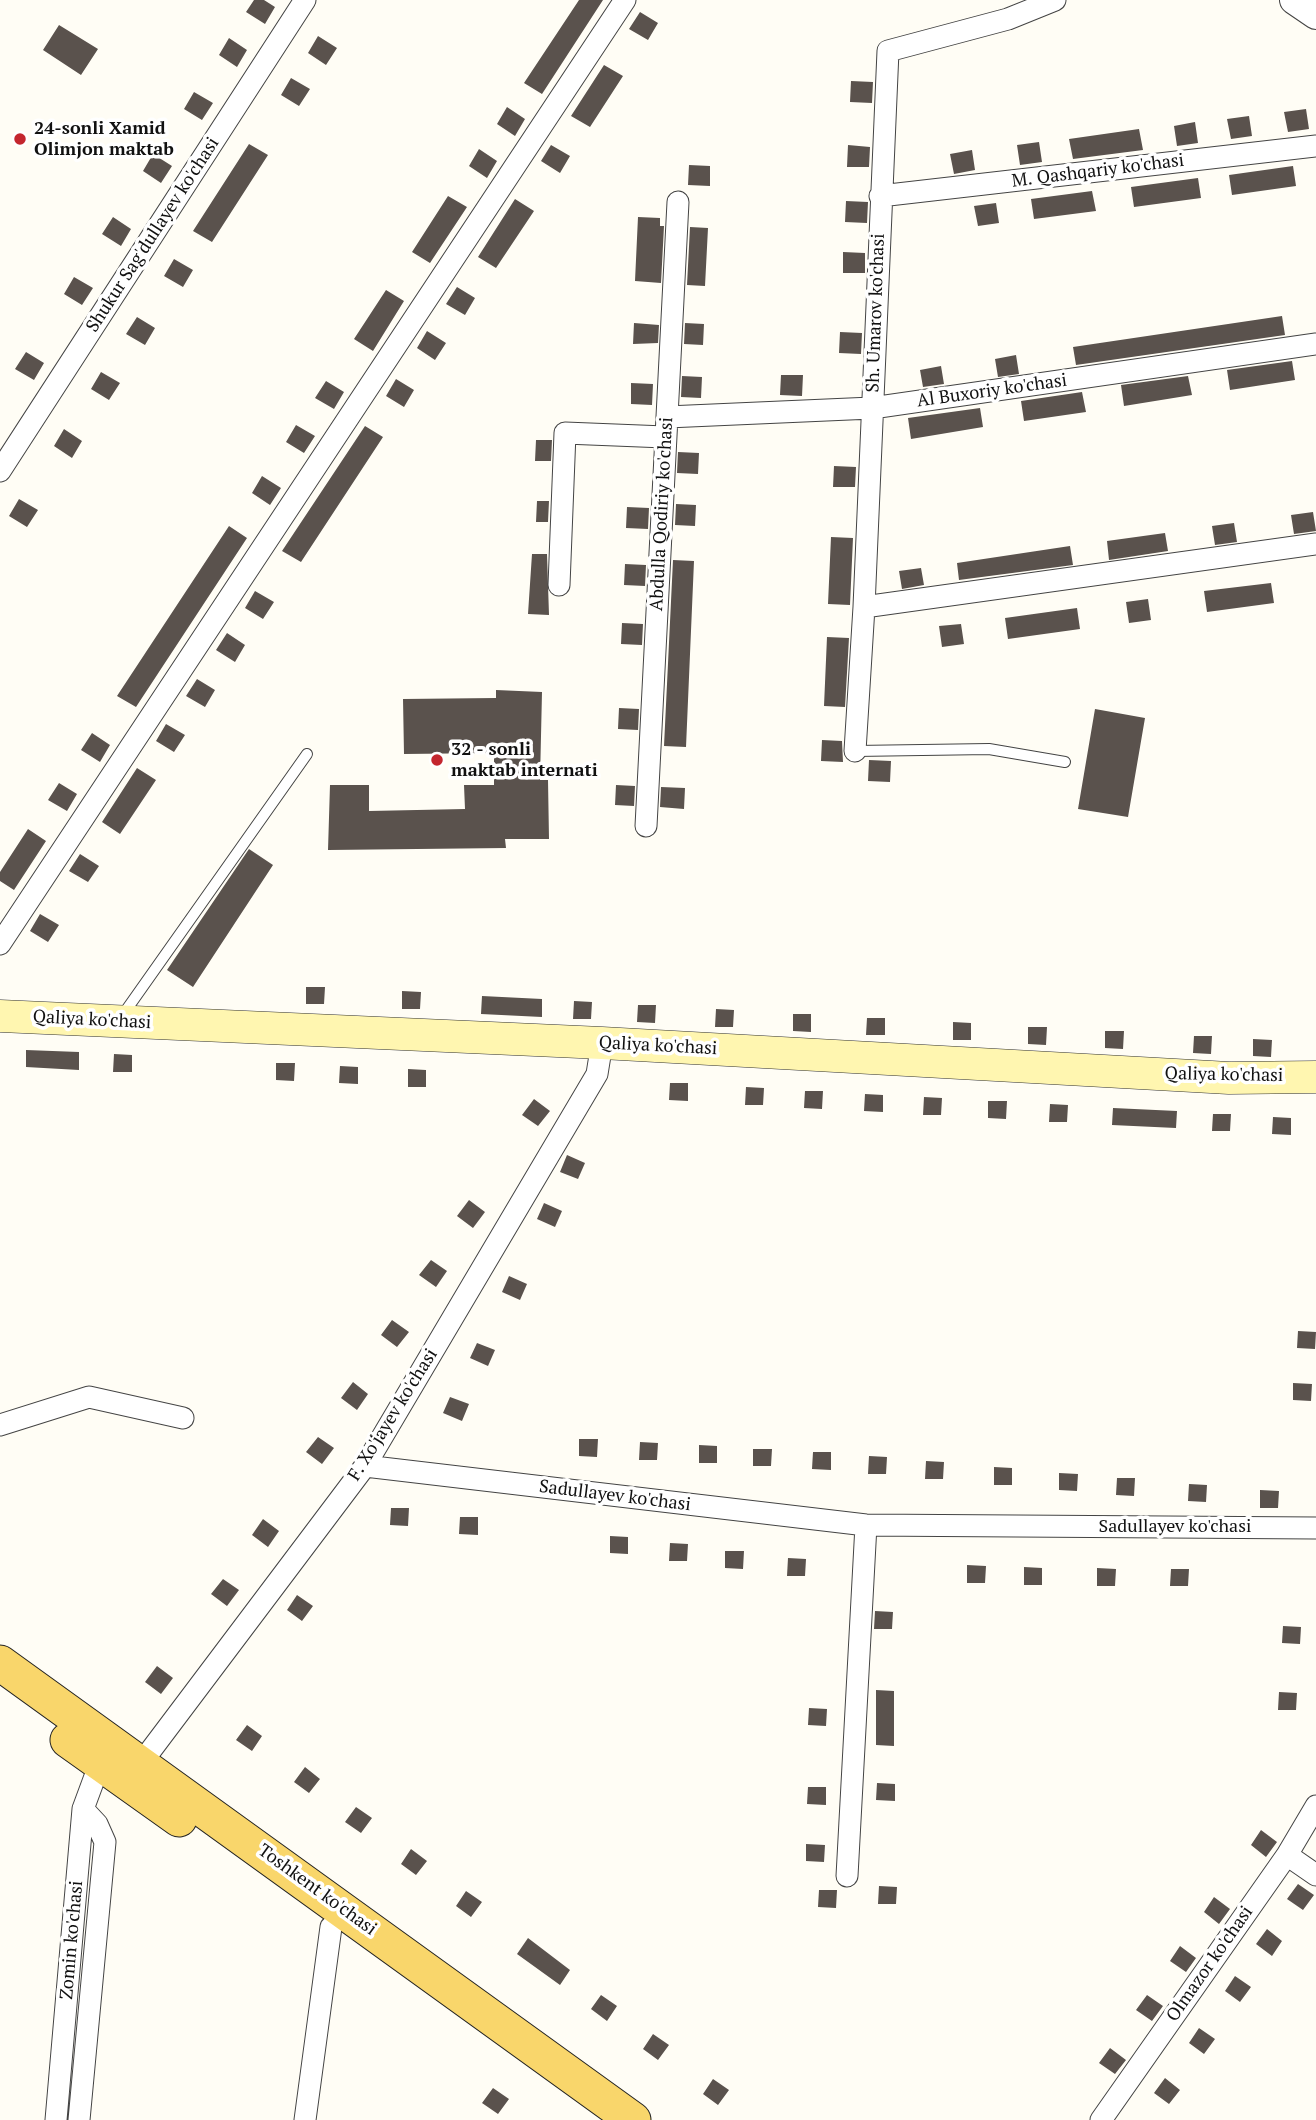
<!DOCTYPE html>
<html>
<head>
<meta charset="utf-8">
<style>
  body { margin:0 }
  canvas { display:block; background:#fffdf5 }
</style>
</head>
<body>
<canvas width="1316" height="2120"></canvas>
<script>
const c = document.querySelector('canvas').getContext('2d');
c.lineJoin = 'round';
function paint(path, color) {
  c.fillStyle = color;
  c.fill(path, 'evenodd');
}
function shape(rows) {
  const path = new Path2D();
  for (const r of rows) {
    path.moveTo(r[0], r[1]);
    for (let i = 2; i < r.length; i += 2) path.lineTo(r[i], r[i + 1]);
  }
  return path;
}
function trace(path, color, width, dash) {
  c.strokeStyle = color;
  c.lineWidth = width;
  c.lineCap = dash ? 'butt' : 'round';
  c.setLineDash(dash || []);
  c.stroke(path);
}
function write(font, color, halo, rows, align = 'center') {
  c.font = font + ' "PT Serif",serif';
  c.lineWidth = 7;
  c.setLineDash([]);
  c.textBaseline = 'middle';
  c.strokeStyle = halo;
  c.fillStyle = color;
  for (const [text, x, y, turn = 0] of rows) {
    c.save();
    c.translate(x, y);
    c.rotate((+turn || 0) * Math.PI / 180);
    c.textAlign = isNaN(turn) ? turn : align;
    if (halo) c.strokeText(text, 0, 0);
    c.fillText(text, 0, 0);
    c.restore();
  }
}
const building = shape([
  [254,0,264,0,275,7,265,24,246,12],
  [579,0,603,0,542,94,524,83],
  [640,12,658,23,648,40,629,29],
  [59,25,98,49,81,75,43,50],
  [318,36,337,48,326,65,308,53],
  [229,38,247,50,237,67,219,55],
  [604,65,623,76,590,127,571,116],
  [291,78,310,89,299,106,281,95],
  [851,81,873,82,872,103,850,102],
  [194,92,213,103,202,120,184,109],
  [507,107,525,119,515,136,497,124],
  [1306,109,1309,129,1288,132,1284,112],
  [1249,116,1252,136,1231,139,1227,119],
  [1195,122,1198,143,1177,146,1174,126],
  [1139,129,1143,150,1073,159,1069,139],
  [1039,142,1042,162,1020,165,1017,145],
  [249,144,268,155,212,242,193,231],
  [551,145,570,156,560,173,541,161],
  [848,145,870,147,869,167,847,167],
  [479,149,497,161,487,178,469,166],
  [972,150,975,170,954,174,950,154],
  [153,154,172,166,161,183,143,171],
  [689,165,710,166,710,186,688,185],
  [1293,166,1296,186,1232,195,1229,175],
  [1198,178,1201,198,1134,207,1131,187],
  [1092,191,1096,211,1034,219,1031,199],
  [448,196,467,207,430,263,412,252],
  [515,199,534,211,496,268,478,257],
  [846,201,868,202,867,223,845,222],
  [996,203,999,223,978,226,974,206],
  [113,217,131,229,121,246,102,234],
  [638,217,660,218,660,226,664,226,661,283,635,281],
  [690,227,708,228,705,286,687,285],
  [843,252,865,253,865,273,843,273],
  [174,259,193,270,183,287,164,276],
  [74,277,93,288,82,305,64,294],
  [457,287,475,298,465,315,446,304],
  [386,290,404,301,373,351,354,339],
  [1282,316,1285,335,1076,365,1073,347],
  [137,317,155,328,145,345,126,334],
  [634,323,659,325,658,343,633,344],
  [685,323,704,324,703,345,684,344],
  [427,331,446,343,435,360,417,348],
  [840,332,862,333,861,354,839,353],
  [26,352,44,363,34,380,15,369],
  [1016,355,1019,374,998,377,995,359],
  [1292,361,1295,380,1230,390,1227,370],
  [941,366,944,384,923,387,920,370],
  [101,372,120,383,109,400,91,389],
  [781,375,803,375,802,396,780,395],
  [682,376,702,377,701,398,681,397],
  [1188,376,1192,395,1124,406,1121,385],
  [396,379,414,390,404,407,386,396],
  [326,381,344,392,334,409,315,398],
  [631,383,653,384,652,405,631,404],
  [1082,392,1086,412,1024,421,1021,401],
  [980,408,983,427,911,439,908,418],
  [296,425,315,436,304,453,286,442],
  [365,426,383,437,301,562,282,551],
  [64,429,82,441,72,458,54,446],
  [536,440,552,440,551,461,535,461],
  [678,452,699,453,698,474,677,473],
  [834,466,856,467,855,487,833,487],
  [262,476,281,488,270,505,252,493],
  [19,499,38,510,27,527,9,516],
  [537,501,549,501,548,522,536,522],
  [676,504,696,505,695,526,675,525],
  [627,507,649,508,648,529,626,528],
  [1313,512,1316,531,1294,534,1291,515],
  [1234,523,1237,542,1215,545,1212,526],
  [229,526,247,538,136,707,117,696],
  [1165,533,1168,551,1109,560,1107,541],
  [831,537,853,538,850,605,828,604],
  [1070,546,1073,565,959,580,957,563],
  [532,554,547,554,549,615,528,614],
  [673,560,694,561,686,747,664,746],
  [625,564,646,565,645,586,624,585],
  [921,568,924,585,902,589,899,571],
  [1271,583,1274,603,1207,612,1204,591],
  [255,591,274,602,263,619,245,608],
  [1148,599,1151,620,1129,623,1126,602],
  [1077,608,1080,629,1008,639,1005,618],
  [622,623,643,624,642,645,621,644],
  [961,624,964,644,942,647,939,626],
  [227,633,245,645,235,662,216,650],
  [827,637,849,638,845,707,824,706],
  [197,679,215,690,205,707,186,696],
  [496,690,542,692,540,780,548,780,549,839,505,839,506,848,328,850,330,785,369,785,369,811,465,809,464,785,494,785,494,753,404,754,403,699,496,698],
  [619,708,639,709,638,730,618,729],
  [1095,709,1145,718,1128,817,1078,809],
  [166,724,185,735,174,752,156,741],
  [92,733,110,745,100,762,81,750],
  [822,740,842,741,843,762,821,761],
  [869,760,891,761,890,782,868,781],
  [137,768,156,780,120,834,102,822],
  [59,783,77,794,67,811,48,800],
  [616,785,635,786,634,806,615,805],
  [661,787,685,788,684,809,660,807],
  [28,829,46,841,14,890,0,881,0,872],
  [249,849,273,865,193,987,167,970],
  [80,854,99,866,88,882,69,871],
  [40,914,59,925,48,942,30,931],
  [306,987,325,987,324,1004,306,1004],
  [402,991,421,992,420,1009,402,1009],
  [482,996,542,999,542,1017,481,1014],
  [574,1001,592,1002,591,1019,573,1019],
  [638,1005,656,1005,655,1023,637,1022],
  [716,1009,734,1010,733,1027,715,1027],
  [793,1014,811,1014,811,1032,793,1031],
  [867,1018,885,1018,885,1035,866,1035],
  [953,1022,971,1023,971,1040,953,1040],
  [1028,1027,1047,1027,1046,1045,1028,1044],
  [1105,1031,1124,1031,1123,1049,1105,1048],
  [1194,1036,1212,1036,1211,1054,1193,1053],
  [1253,1039,1272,1040,1271,1057,1253,1056],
  [26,1050,79,1052,79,1070,26,1067],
  [114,1054,132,1055,132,1072,113,1072],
  [276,1063,295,1063,294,1081,276,1080],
  [340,1066,358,1067,358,1084,339,1083],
  [408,1069,426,1070,426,1087,408,1087],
  [670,1083,688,1083,688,1101,669,1100],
  [746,1087,764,1088,763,1105,745,1105],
  [805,1091,823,1091,822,1109,804,1108],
  [865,1094,883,1095,883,1112,864,1111],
  [924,1097,942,1098,941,1115,923,1115],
  [534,1099,550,1111,538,1126,522,1115],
  [988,1101,1007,1101,1006,1119,988,1118],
  [1050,1104,1068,1105,1067,1122,1049,1122],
  [1113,1108,1177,1111,1176,1128,1112,1125],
  [1213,1114,1231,1114,1230,1131,1212,1131],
  [1273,1117,1291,1118,1291,1135,1272,1134],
  [567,1155,585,1163,578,1179,560,1172],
  [469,1200,485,1212,473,1228,457,1216],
  [544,1203,562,1211,555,1227,537,1219],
  [431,1260,447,1271,436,1287,419,1275],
  [509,1276,527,1284,520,1300,502,1292],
  [392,1320,409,1332,397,1347,381,1335],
  [1298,1331,1316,1332,1315,1349,1297,1348],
  [477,1343,495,1350,488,1366,470,1358],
  [353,1382,368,1394,357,1410,341,1398],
  [1293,1383,1312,1384,1311,1401,1293,1400],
  [450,1397,469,1404,462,1421,443,1413],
  [318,1437,334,1448,322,1464,306,1452],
  [579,1439,598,1439,597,1457,579,1456],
  [640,1442,658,1443,657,1460,639,1460],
  [699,1445,717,1446,717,1463,699,1463],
  [753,1449,772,1449,771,1466,753,1466],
  [813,1452,831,1452,831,1470,812,1469],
  [869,1456,887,1457,886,1474,868,1474],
  [926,1461,944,1462,943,1479,925,1479],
  [994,1467,1012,1468,1012,1485,994,1485],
  [1059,1473,1078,1474,1077,1491,1059,1490],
  [1117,1478,1135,1478,1134,1496,1116,1495],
  [1189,1484,1207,1485,1206,1502,1188,1501],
  [1260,1490,1279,1491,1278,1508,1260,1508],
  [391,1508,409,1508,408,1526,390,1525],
  [460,1517,478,1517,478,1535,459,1534],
  [263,1519,279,1531,268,1547,252,1535],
  [610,1536,628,1537,628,1554,610,1553],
  [670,1543,688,1544,687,1561,669,1561],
  [725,1551,744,1551,743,1569,725,1568],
  [788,1558,806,1559,805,1576,787,1576],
  [967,1565,986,1566,985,1583,967,1583],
  [1024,1567,1042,1568,1042,1585,1024,1585],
  [1097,1568,1116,1569,1115,1586,1097,1586],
  [1171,1569,1189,1569,1188,1586,1170,1586],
  [223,1579,239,1590,227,1606,211,1594],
  [297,1595,313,1606,302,1621,287,1610],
  [875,1611,893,1612,892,1629,874,1629],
  [1283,1626,1301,1627,1300,1644,1282,1643],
  [157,1666,173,1678,161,1694,145,1682],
  [876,1690,894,1691,894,1746,876,1745],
  [1279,1692,1297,1693,1296,1710,1278,1710],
  [809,1708,827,1709,826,1726,808,1725],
  [247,1725,262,1736,252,1751,236,1740],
  [305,1767,320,1779,309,1793,294,1782],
  [877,1783,895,1784,895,1801,876,1800],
  [808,1787,826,1787,826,1805,807,1804],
  [356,1807,372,1818,361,1833,345,1822],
  [1261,1830,1277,1842,1266,1857,1251,1845],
  [806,1844,825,1845,824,1862,806,1861],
  [411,1849,427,1861,416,1875,401,1864],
  [1298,1884,1314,1895,1303,1910,1287,1899],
  [879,1886,897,1887,896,1904,878,1904],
  [819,1890,837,1890,836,1908,818,1907],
  [466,1891,482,1902,471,1917,456,1906],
  [1214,1897,1230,1909,1219,1924,1204,1912],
  [1267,1929,1282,1941,1272,1956,1256,1944],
  [528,1938,570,1970,560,1985,517,1954],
  [1180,1946,1196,1958,1186,1972,1170,1961],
  [1235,1976,1251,1987,1240,2002,1225,1991],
  [601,1995,617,2006,607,2021,591,2009],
  [1147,1995,1163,2006,1152,2021,1136,2010],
  [1199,2028,1215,2039,1204,2054,1189,2043],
  [653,2034,669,2045,658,2060,643,2049],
  [1110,2048,1126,2060,1115,2074,1099,2063],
  [1165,2078,1180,2090,1169,2104,1154,2093],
  [713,2079,729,2090,718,2105,703,2094],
  [493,2088,509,2099,498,2114,482,2103]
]);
const service = shape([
  [855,751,989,749,1065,762],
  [122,1016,307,754]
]);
const minor = shape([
  [880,196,1316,146],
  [667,417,872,408,1316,344],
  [0,471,305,0],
  [559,585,565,433,665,437],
  [864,607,1316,544],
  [855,751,864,607,888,51,1008,19,1055,0],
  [646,826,678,202],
  [0,944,625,0],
  [0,1425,89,1397,183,1418],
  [365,1466,866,1525,1316,1528],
  [142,1762,365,1466,597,1074,602,1043],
  [1287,1855,1316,1875],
  [847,1876,866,1525],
  [56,2120,83,1809,100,1763],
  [79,2120,105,1842,97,1824,83,1809],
  [305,2120,331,1927],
  [1101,2120,1287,1855,1316,1806]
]);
const tertiary = shape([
  [1294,0,1316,15]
]);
const secondary = shape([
  [0,1016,602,1043,1229,1078,1316,1077]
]);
const primary = shape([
  [0,1663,633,2120],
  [68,1740,179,1819]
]);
const markers = [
  [20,139,7,"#c4262e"],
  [437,760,7,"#c4262e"]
];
const poiNames = [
  ["24-sonli Xamid",34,129],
  ["Olimjon maktab",34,150],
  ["32 - sonli",451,750],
  ["maktab internati",451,771]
];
const streetNames = [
  ["M. Qashqariy ko'chasi",1098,171,-7],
  ["Shukur Sag'dullayev ko'chasi",153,235,-57],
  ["Sh. Umarov ko'chasi",876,313,-88],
  ["Al Buxoriy ko'chasi",992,391,-8],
  ["Abdulla Qodiriy ko'chasi",662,514,-87],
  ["Qaliya ko'chasi",92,1020,3],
  ["Qaliya ko'chasi",658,1046,3],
  ["Qaliya ko'chasi",1224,1075,1],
  ["F. Xo'jayev ko'chasi",393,1415,-58],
  ["Sadullayev ko'chasi",615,1496,7],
  ["Sadullayev ko'chasi",1175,1527],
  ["Toshkent ko'chasi",317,1890,36],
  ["Zomin ko'chasi",72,1940,-85],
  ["Olmazor ko'chasi",1210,1964,-55]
];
paint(building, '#5a524d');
trace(service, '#444', 12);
trace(minor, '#444', 23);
trace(tertiary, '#444', 30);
trace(secondary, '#333', 33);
trace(primary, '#222', 37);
trace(service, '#fff', 10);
trace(minor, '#fff', 21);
trace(tertiary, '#fff', 28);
trace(secondary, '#fff6b0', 32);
trace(primary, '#f9d66b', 35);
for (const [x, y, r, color] of markers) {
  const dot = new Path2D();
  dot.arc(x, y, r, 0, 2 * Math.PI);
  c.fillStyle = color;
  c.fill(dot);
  trace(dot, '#fff', 2.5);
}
write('bold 18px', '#111', '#fff', poiNames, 'left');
write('18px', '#111', '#fff', streetNames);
</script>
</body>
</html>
